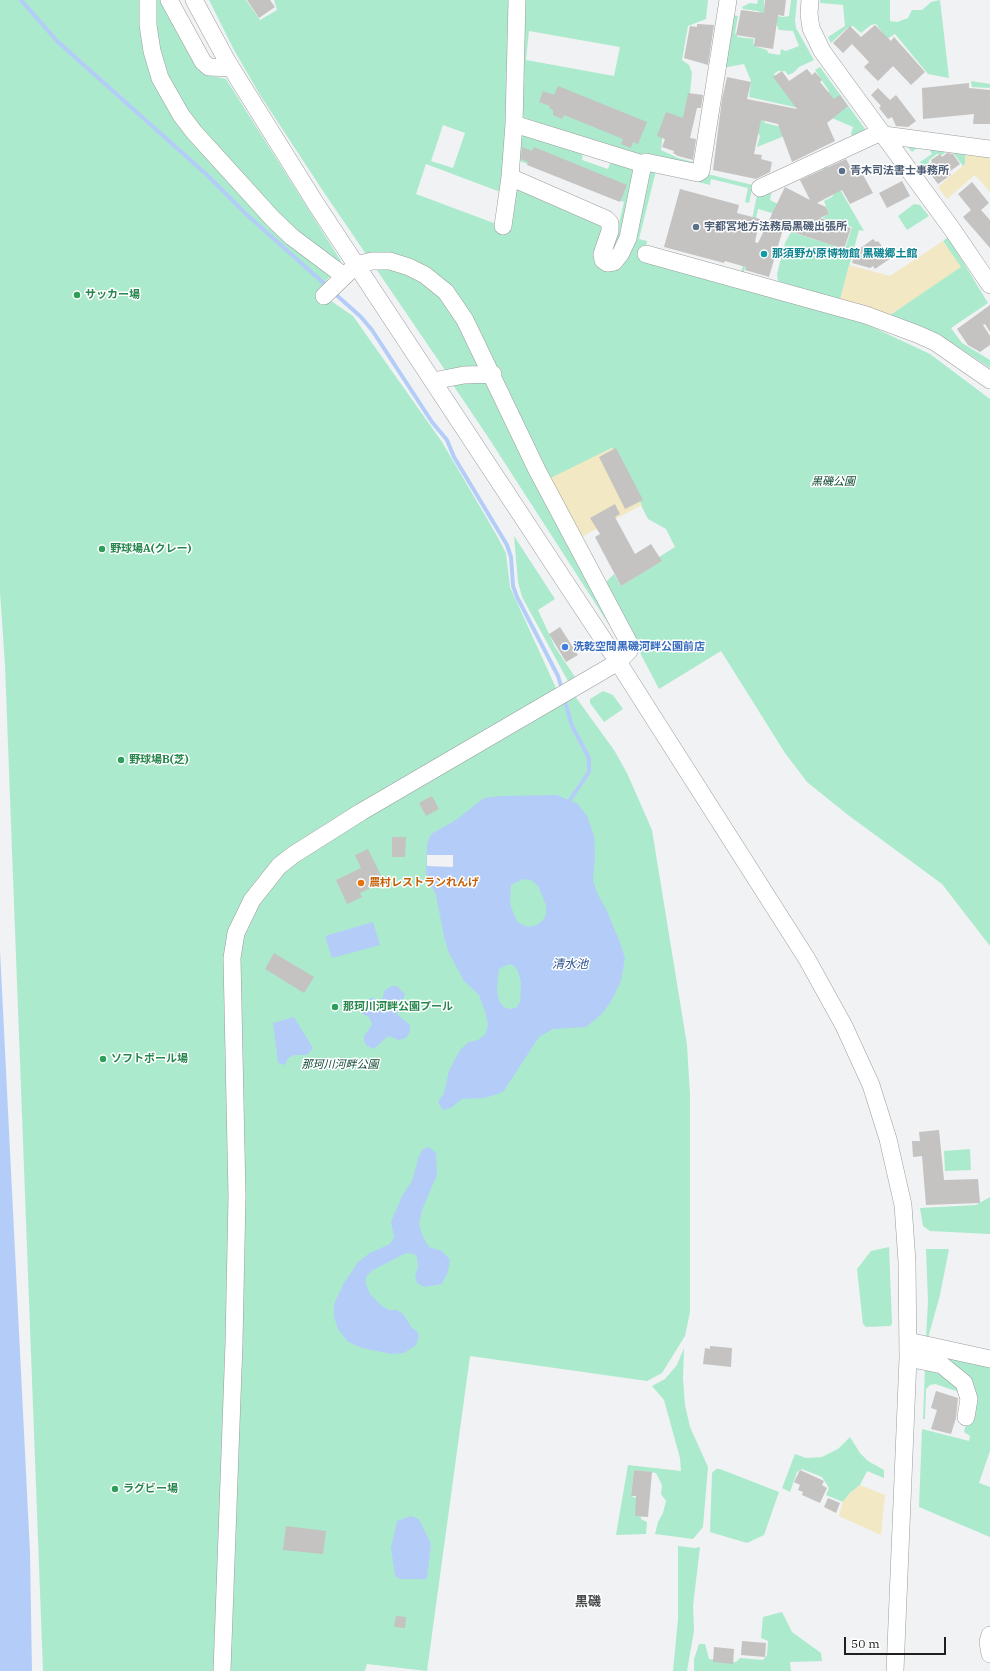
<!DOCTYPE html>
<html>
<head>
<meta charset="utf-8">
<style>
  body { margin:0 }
  #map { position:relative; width:990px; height:1671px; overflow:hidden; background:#f0f2f3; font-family:"IBM Plex Serif",serif }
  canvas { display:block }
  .scale { position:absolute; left:844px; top:1637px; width:102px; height:18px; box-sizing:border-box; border:2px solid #1f1f20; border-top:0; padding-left:5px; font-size:12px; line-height:14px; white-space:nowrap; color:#1f1f20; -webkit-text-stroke:3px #fff; paint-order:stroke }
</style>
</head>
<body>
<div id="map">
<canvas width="990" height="1671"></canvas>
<div class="scale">50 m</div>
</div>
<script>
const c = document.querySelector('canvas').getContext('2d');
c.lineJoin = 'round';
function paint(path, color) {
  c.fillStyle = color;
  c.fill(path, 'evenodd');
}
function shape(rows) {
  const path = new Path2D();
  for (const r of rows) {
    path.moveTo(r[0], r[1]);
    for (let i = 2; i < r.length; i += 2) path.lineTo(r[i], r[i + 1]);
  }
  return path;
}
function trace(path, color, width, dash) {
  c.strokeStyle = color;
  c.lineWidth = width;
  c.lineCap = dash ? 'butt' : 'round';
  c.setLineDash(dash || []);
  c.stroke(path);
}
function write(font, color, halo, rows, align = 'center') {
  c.font = font + ' "IBM Plex Serif","Noto Sans JP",serif';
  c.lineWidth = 3;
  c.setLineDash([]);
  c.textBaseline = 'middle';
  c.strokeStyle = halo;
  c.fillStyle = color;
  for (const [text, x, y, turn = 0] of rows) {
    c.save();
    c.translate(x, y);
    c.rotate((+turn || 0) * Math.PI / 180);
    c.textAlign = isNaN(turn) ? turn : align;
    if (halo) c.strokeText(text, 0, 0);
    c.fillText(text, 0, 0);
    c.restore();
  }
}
const green = shape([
  [0,0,163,0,196,65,208,75,226,79,341,261,318,292,353,316,442,442,496,534,506,553,510,587,556,688,575,696,614,750,627,773,652,830,687,1045,690,1095,690,1312,685,1336,662,1373,647,1381,470,1356,427,1671,367,1664,365,1671,43,1671,5,665,0,592],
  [209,0,246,0,260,20,277,10,274,0,708,0,706,19,688,26,682,60,689,65,692,73,689,103,681,125,667,128,662,140,661,150,678,158,693,162,692,168,641,156,519,116,503,193,426,164,416,194,499,225,512,183,618,228,624,202,515,159,518,131,583,152,582,160,608,169,611,161,646,170,654,167,706,179,707,174,753,185,749,203,745,202,748,188,711,179,710,185,656,171,639,239,647,241,645,254,849,316,930,354,990,399,990,946,942,884,848,815,807,782,785,753,721,651,659,689,604,584,614,574,621,586,661,561,659,557,675,547,666,529,648,519,612,448,551,478,530,441,505,384,447,373,323,191,260,95,234,50],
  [529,31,620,47,614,76,526,60],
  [443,125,465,133,453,168,431,161],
  [758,0,764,0,764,6,771,15,783,17,789,16,791,0,797,0,795,20,796,28,814,60,799,67,793,73,788,75,785,71,778,71,774,74,786,94,827,96,829,91,815,70,820,67,868,133,854,139,851,134,853,127,825,115,807,127,757,147,760,136,756,131,736,116,763,120,765,123,794,130,799,108,749,97,751,81,744,64,722,68,733,15,738,16,735,33,738,37,754,39,753,43,757,47,767,50,768,53,780,55,781,49,786,51,799,46,793,31,779,30,776,23,758,11,743,9,742,7,750,3,757,4],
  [820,0,890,0,890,21,897,22,908,18,912,10,922,10,931,2,940,0,949,78,928,74,895,34,887,39,876,24,871,25,861,33,853,26,847,28,831,43,828,37,845,26,843,5,820,3],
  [971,81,990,84,990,88,972,87],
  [905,143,966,150,965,164,963,166,951,150,948,150,942,155,937,154,929,160,928,166,930,169,927,171,920,162,932,154,928,147,921,145,912,152],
  [826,165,864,231,859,230,840,300,778,281,777,274,785,243,791,232,845,249,852,227,822,218,829,214,824,201,832,197,834,194,823,167],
  [772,188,770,200,778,204,770,224,772,213,758,209,744,272,748,274,741,274,757,195],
  [914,204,920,205,929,216,907,230,898,216],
  [948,237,988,303,951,328,962,343,990,360,990,368,949,341,890,315,960,267,943,241],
  [451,382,489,382,617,637,488,437],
  [514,536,555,599,538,610,555,647,575,677,568,681,522,597,518,582],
  [603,691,613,695,623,709,604,722,590,703,590,699],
  [970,1149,971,1170,945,1171,944,1151],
  [990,1197,990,1234,930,1231,923,1226,920,1208,976,1205],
  [889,1247,892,1324,890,1326,866,1327,863,1324,857,1269,871,1251],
  [926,1249,949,1249,940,1295,928,1338,926,1338,928,1302],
  [684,1348,683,1379,685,1405,690,1427,708,1467,703,1527,693,1539,655,1534,658,1522,663,1513,666,1501,661,1494,662,1485,656,1473,634,1470,631,1496,639,1499,641,1519,647,1522,646,1534,616,1535,628,1465,681,1471,680,1458,664,1400,652,1386,665,1379,677,1365],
  [926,1349,990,1364,990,1451,979,1483,990,1487,990,1537,919,1507,922,1429,969,1441,970,1436,964,1432,965,1427,969,1422,952,1361],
  [927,1366,948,1378,962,1393,935,1384,930,1385,926,1389,925,1419,923,1419,925,1368],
  [850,1437,860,1453,868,1461,884,1470,884,1478,867,1471,860,1485,850,1493,843,1502,826,1495,829,1488,822,1477,802,1469,797,1472,790,1492,782,1488,795,1454,806,1458,822,1457,838,1449],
  [716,1469,720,1469,779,1492,764,1535,747,1543,710,1532,712,1473],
  [678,1546,695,1548,700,1547,693,1606,694,1631,687,1671,673,1671,678,1619],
  [782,1612,792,1632,821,1653,822,1661,790,1662,791,1671,694,1671,694,1659,699,1644,705,1644,709,1659,736,1662,740,1658,763,1660,767,1655,768,1641,761,1638,763,1617]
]);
const sand = shape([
  [966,150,990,154,990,192,975,175,947,199,938,187,965,164],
  [943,241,961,267,890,315,840,300,849,265,890,276],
  [612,448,642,505,581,537,551,478],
  [860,1485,885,1495,881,1535,839,1516,843,1502,850,1493]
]);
const water = shape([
  [557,795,578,804,587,816,594,835,595,856,593,880,597,893,607,911,619,940,625,958,621,981,612,1000,602,1014,586,1027,553,1029,539,1037,503,1092,485,1098,462,1099,451,1108,443,1110,438,1102,444,1093,449,1071,455,1059,460,1050,469,1042,478,1040,485,1035,488,1025,485,1011,479,995,464,981,449,953,444,937,436,895,426,874,427,844,431,834,456,820,484,798,501,796],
  [523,879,531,880,538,886,546,905,546,915,542,921,537,925,528,927,517,922,510,904,511,885],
  [509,964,514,966,518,971,521,983,520,1002,516,1008,510,1009,504,1007,499,1001,497,988,499,969],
  [373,922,380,945,332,958,325,936],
  [0,950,30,1553,32,1671,0,1671],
  [392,986,397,986,405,994,397,1014,410,1025,410,1032,406,1038,399,1040,388,1036,374,1049,367,1046,364,1041,364,1036,372,1025,369,1017,362,1014,371,997,377,1000,383,998,384,991],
  [294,1017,313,1048,307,1055,294,1055,288,1058,285,1065,278,1063,273,1023],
  [429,1147,436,1153,437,1175,422,1210,419,1224,423,1237,429,1247,442,1251,450,1260,448,1272,442,1284,424,1287,417,1283,415,1275,418,1268,417,1257,414,1254,406,1253,373,1270,366,1277,366,1284,370,1294,382,1306,389,1310,397,1310,403,1314,412,1328,417,1331,419,1337,416,1345,404,1353,391,1354,362,1348,348,1342,338,1329,334,1317,334,1304,344,1283,358,1262,370,1253,390,1244,394,1237,391,1222,402,1196,412,1181,419,1156,423,1149],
  [411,1516,419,1519,431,1544,427,1579,400,1579,395,1576,391,1548,397,1521]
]);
const pier = shape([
  [427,855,453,855,453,867,427,866]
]);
const stream = shape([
  [21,0,57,41,207,175,246,214,328,287],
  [333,292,361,317,372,330,432,422,447,440,454,457,507,545,511,557,513,586,517,597,558,676,562,689],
  [564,698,572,726,589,758,589,772,570,800]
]);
const building = shape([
  [247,0,270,0,275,7,259,18],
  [765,0,786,0,784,16,778,15,773,49,754,46,755,38,736,35,741,10,764,13],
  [697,24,714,25,708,65,684,58,690,26,697,27],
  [875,25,891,41,894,37,925,72,911,85,893,66,878,81,864,67,869,62,852,44,843,53,833,43,850,26,861,37],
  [807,69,812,75,815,72,822,80,820,82,834,99,840,95,848,106,827,123,835,141,792,162,778,124,761,120,754,154,762,155,761,159,772,162,770,172,756,179,713,170,722,99,727,77,751,82,747,99,797,109,773,77,782,71,789,81],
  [969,83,969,88,990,90,990,124,973,124,974,114,923,119,922,88],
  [558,86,647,122,638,144,633,142,631,148,621,144,623,139,564,115,562,119,553,115,553,110,549,108,550,106,539,102,543,91,554,95],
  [878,88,890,100,896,95,916,121,908,127,896,126,892,117,888,119,879,108,881,106,871,95],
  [688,93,703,95,701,108,697,108,690,138,696,139,693,160,678,156,673,153,674,151,662,147,665,139,657,136,666,112,683,118],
  [522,147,532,151,534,147,627,185,620,202,527,165,528,162,521,159],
  [947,153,953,154,960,164,949,172,951,175,938,184,929,172,933,169,929,164,932,162,931,160,940,154,942,157],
  [846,159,856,177,862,173,873,193,850,204,842,190,817,203,826,207,829,214,820,218,851,228,844,249,783,229,769,277,745,270,746,267,725,261,724,263,664,247,680,189,739,205,737,213,760,219,755,242,758,243,785,187,810,200,800,180],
  [902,181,910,196,887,208,879,193],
  [972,182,989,203,981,210,990,220,990,248,963,217,971,210,958,194],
  [873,239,876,242,878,241,891,258,875,269,873,266,870,268,852,263,855,252],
  [990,305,990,332,985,324,983,325,990,336,990,345,980,352,968,345,957,329],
  [616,448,643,500,625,509,599,457],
  [615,504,620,514,615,517,635,554,651,544,662,561,621,586,595,537,600,534,590,518],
  [560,627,578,655,566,662,549,634],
  [432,796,439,809,426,816,419,803],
  [392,837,406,837,405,857,392,857],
  [368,849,384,882,360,893,362,897,347,904,336,880,361,868,355,855],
  [274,953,314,977,304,993,265,969],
  [939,1130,944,1180,978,1179,980,1203,926,1205,922,1156,913,1157,912,1141,920,1141,919,1132],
  [710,1346,732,1348,731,1367,703,1364,705,1348,710,1349],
  [936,1391,958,1398,956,1418,951,1434,931,1429,937,1410,931,1408],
  [634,1470,652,1472,648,1517,635,1516,636,1496,631,1496],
  [800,1470,824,1481,822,1485,827,1488,820,1503,802,1495,803,1492,798,1490,800,1485,794,1482],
  [828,1498,840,1503,836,1513,824,1507],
  [286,1526,326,1531,323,1554,283,1550],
  [396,1616,406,1617,405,1628,394,1627],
  [742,1641,766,1643,765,1657,741,1655],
  [714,1647,734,1649,733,1664,713,1662]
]);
const minor = shape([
  [148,0,148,25,152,51,160,78,181,115,194,132,273,219,292,237,344,276],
  [169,0,203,62,209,67,231,68],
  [194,0,227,61,316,204,618,662,807,959,844,1026,871,1085,888,1139,903,1205,907,1262,908,1358,895,1671],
  [810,0,809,14,811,28,822,51,952,229,990,285],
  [514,124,517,0],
  [884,135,990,149],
  [510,177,606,219,610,223,610,231,602,254,603,260,607,263,614,262,621,253,628,238,643,164],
  [760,188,881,132],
  [503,226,510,177,514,124,643,164,646,162,698,173,701,171,728,0],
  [646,254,866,315,917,334,935,342,990,380],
  [433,381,464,375,493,374],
  [908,1341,990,1359],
  [908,1358,942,1365,964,1383,969,1399,966,1417],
  [990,1635,988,1642,990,1654],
  [222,1671,234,1343,237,1196,232,958,236,933,252,900,279,866,293,855,361,812,618,662,629,651,629,643,537,470,465,320,446,292,425,275,409,267,390,261,372,261,356,265,324,296]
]);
const markers = [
  [842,171,4,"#5c6f8a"],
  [696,227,4,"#5c6f8a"],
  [764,254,4,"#0f9aa8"],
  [77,295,4,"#2e9e5b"],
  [102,549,4,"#2e9e5b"],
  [565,647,4,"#3f7fe0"],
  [121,760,4,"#2e9e5b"],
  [361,883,4,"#e8710a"],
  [335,1007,4,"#2e9e5b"],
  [103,1059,4,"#2e9e5b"],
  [115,1489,4,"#2e9e5b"]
];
const serviceNames = [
  ["青木司法書士事務所",850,171],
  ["宇都宮地方法務局黒磯出張所",704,227]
];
const cultureNames = [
  ["那須野が原博物館 黒磯郷土館",772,254]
];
const leisureNames = [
  ["サッカー場",85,295],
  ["野球場A(クレー)",110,549],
  ["野球場B(芝)",129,760],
  ["那珂川河畔公園プール",343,1007],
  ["ソフトボール場",111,1059],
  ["ラグビー場",123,1489]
];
const parkNames = [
  ["黒磯公園",833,482],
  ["那珂川河畔公園",340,1065]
];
const shopNames = [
  ["洗乾空間黒磯河畔公園前店",573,647]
];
const foodNames = [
  ["農村レストランれんげ",369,883]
];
const waterNames = [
  ["清水池",570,965]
];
const quarterNames = [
  ["黒磯",588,1602]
];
paint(green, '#aceacd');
paint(sand, '#f2e8c3');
paint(water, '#b4cdf8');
paint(pier, '#f0f2f3');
trace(stream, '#b4cdf8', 4);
paint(building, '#c5c2c2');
trace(minor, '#9a9c9d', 18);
trace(minor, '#fff', 17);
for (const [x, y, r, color] of markers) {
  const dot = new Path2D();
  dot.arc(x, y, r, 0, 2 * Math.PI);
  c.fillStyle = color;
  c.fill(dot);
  trace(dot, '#fff', 1.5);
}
write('bold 11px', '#4e5e75', '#fff', serviceNames, 'left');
write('bold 11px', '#0d838f', '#fff', cultureNames, 'left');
write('bold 11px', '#27864d', '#fff', leisureNames, 'left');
write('italic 11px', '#104935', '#fff', parkNames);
write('bold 11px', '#366cbe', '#fff', shopNames, 'left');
write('bold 11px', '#c56008', '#fff', foodNames, 'left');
write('italic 12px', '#2a4f8e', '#fff', waterNames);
write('bold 13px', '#494b4c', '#fff', quarterNames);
</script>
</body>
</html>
